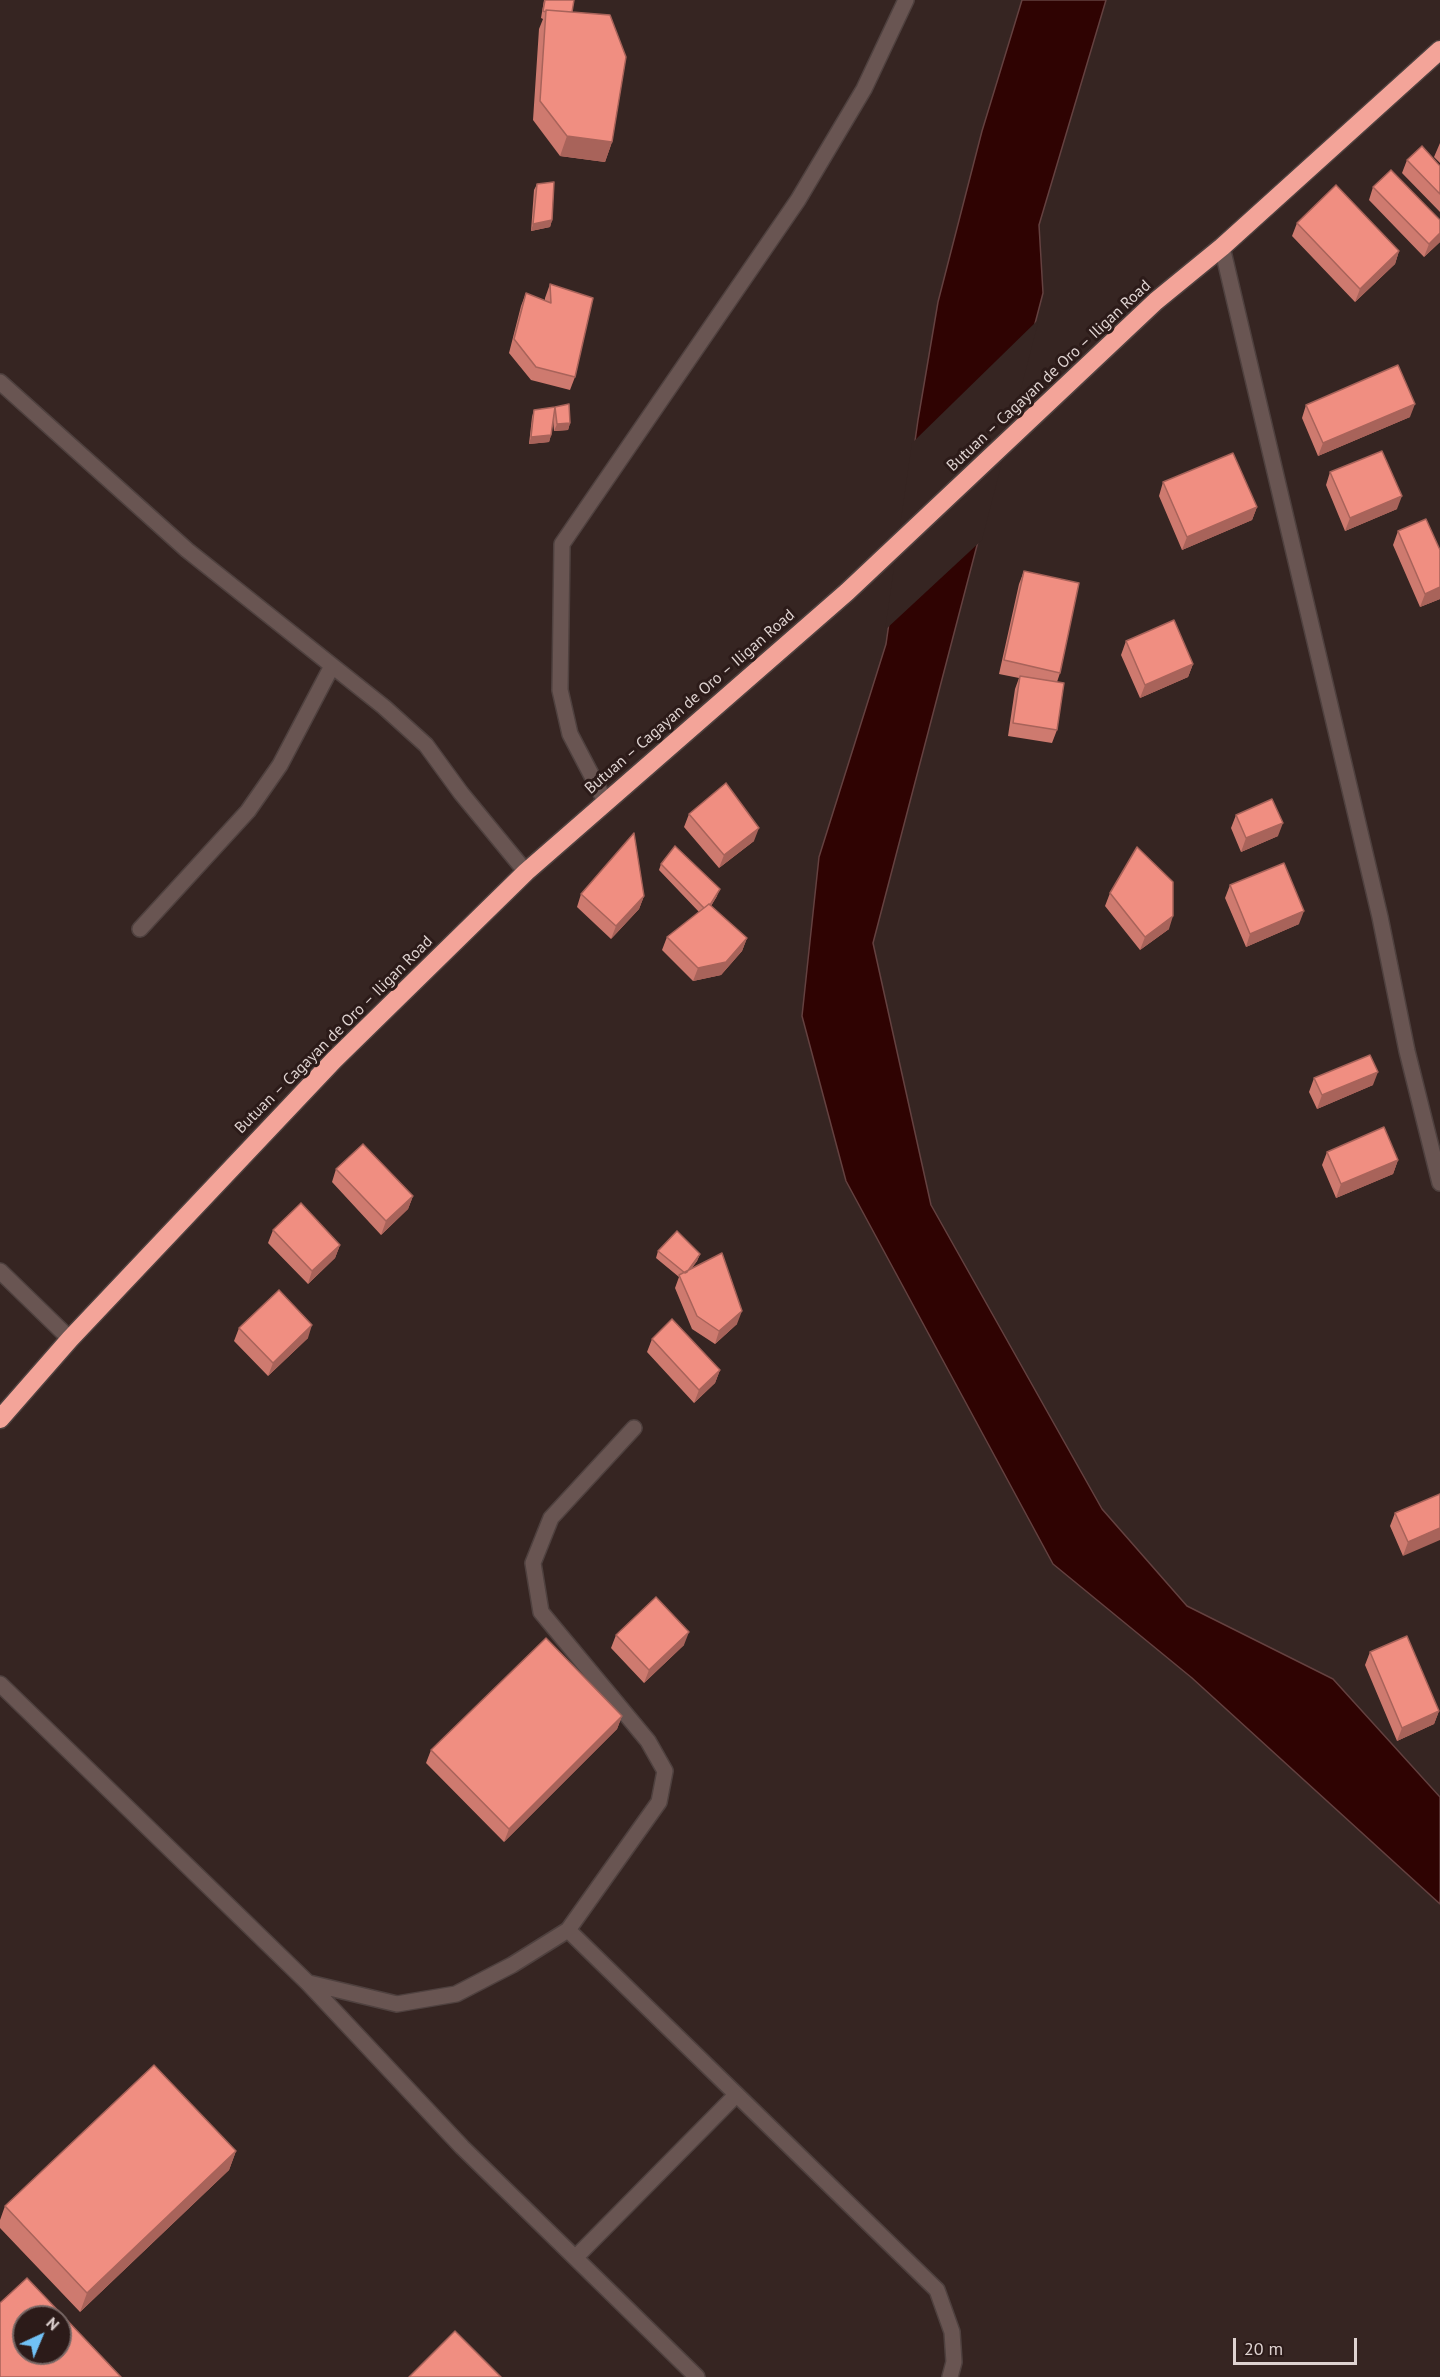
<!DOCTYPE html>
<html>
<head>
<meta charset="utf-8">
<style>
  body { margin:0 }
  #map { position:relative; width:1440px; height:2377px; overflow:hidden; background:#362522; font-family:"PT Sans",sans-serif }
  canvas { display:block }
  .north { position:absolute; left:12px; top:2305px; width:60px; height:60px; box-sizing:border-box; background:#2c1b19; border:2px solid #746563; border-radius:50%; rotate:44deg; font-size:16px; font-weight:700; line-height:24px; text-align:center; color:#dfd3d1 }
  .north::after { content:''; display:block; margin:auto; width:21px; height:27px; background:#71c1f5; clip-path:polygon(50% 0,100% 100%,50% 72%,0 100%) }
  .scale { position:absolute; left:1233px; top:2338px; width:124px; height:27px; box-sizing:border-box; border:3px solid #dfd3d1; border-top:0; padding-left:8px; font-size:18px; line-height:21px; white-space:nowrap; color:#dfd3d1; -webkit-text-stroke:4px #2c1b19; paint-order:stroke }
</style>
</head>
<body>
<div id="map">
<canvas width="1440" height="2377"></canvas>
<div class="north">N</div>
<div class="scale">20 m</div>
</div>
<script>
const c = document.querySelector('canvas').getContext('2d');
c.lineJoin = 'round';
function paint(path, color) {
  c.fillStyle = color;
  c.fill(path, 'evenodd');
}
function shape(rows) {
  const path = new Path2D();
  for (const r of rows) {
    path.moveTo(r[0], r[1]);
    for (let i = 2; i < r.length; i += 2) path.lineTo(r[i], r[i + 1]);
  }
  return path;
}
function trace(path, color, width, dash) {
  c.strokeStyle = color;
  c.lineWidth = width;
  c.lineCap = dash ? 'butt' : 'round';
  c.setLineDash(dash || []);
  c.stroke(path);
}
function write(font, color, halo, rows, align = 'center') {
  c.font = font + ' "PT Sans",sans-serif';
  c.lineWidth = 6;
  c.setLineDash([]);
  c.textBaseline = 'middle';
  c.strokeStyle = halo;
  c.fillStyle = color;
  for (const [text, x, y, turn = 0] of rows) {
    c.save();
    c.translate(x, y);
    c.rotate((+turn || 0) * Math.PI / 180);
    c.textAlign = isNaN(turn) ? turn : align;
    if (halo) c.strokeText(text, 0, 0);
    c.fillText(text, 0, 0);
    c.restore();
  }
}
const water = shape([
  [1022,0,1106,0,1039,225,1043,293,873,943,931,1205,1102,1509,1187,1606,1333,1679,1440,1797,1440,1904,1192,1678,1053,1564,846,1181,802,1016,819,857,886,644,918,420,938,302,982,131,1022,0]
]);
const pier = shape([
  [1039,319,982,540,885,630,912,443]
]);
const minor = shape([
  [1222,247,1380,917,1407,1051,1440,1183],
  [0,382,187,550,384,707,426,745,461,793,526,872],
  [605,801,570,734,560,690,562,544,798,200,864,89,906,0],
  [140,929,248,811,280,765,332,666],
  [0,1271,70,1339],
  [0,1684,308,1983,462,2147,697,2377],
  [568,1930,659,1802,665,1771,648,1741,541,1612,533,1563,551,1518,634,1428],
  [309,1983,397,2004,456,1994,512,1965,568,1930,937,2290,952,2332,954,2362,950,2377],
  [576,2257,736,2095]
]);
const highway = shape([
  [0,1419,70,1339,334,1060,526,872,847,592,1156,301,1222,247,1440,50]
]);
const wall = shape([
  [544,0,574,0,572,12,612,142,605,162,560,156,533,120,539,29,543,19,541,18],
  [1440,143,1440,163,1434,157],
  [1407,160,1440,166,1440,212,1402,173],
  [537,184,552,220,550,227,531,231,534,190],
  [1373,187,1440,220,1440,242,1424,257,1369,200],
  [1297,223,1399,251,1395,264,1355,302,1292,236],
  [550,284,575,377,570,390,531,380,509,353,521,306,526,293,545,301,545,298],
  [1306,405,1410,417,1318,456,1302,418],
  [555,407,570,423,568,430,554,431,553,420,551,435,549,442,529,444,532,417,534,410],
  [1330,472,1397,509,1345,531,1326,485],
  [1163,482,1257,507,1252,520,1182,550,1159,496],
  [1398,531,1440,599,1420,607,1393,545],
  [1024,571,1060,673,1057,682,1057,730,1052,743,1008,736,1015,689,1019,678,999,674,1019,584],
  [1126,641,1193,664,1188,677,1140,698,1121,655],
  [689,814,754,841,719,868,684,827],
  [1236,815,1278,836,1241,852,1231,828],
  [661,864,717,896,711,906,747,938,742,951,721,975,693,981,662,950,667,937,699,912,659,870],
  [1230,885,1299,924,1246,947,1225,898],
  [1110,893,1169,929,1140,950,1105,906],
  [581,894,644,896,639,909,611,939,577,907],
  [1314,1078,1373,1085,1317,1109,1309,1092],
  [1327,1152,1398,1160,1393,1174,1336,1198,1322,1165],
  [336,1169,413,1196,408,1209,381,1235,332,1182],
  [273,1230,340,1245,335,1258,308,1284,268,1243],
  [658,1251,700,1254,697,1261,691,1269,737,1324,715,1344,692,1329,675,1288,679,1277,656,1258],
  [239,1328,308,1338,268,1376,234,1341],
  [652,1339,720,1370,715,1383,694,1403,647,1352],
  [1440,1494,1403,1556,1390,1526,1395,1513],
  [616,1635,684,1645,644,1683,611,1648],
  [1370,1652,1439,1711,1434,1724,1397,1741,1365,1665],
  [622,1716,617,1729,504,1842,426,1763,431,1750],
  [236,2151,229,2170,80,2312,0,2228,0,2220,5,2206]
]);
const shadedWall = shape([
  [567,136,612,142,605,162,560,156],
  [552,220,550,227,531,231,533,224],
  [1440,233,1440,242,1424,257,1429,244],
  [1399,251,1395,264,1355,302,1360,289],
  [1415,404,1410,417,1318,456,1323,443],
  [570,423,568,430,554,431,557,424],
  [551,435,549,442,529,444,531,437],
  [1402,496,1397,509,1345,531,1350,518],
  [1257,507,1252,520,1182,550,1187,537],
  [1440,587,1440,599,1420,607,1425,594],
  [1193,664,1188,677,1140,698,1145,685],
  [1283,823,1278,836,1241,852,1246,838],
  [759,828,754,841,719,868,724,855],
  [720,889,717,896,704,917,707,911],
  [644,896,639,909,611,939,616,926],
  [1304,911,1299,924,1246,947,1250,934],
  [1173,916,1169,929,1140,950,1145,937],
  [747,938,742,951,721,975,693,981,698,968],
  [1378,1072,1373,1085,1317,1109,1322,1095],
  [1398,1160,1393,1174,1336,1198,1341,1184],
  [413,1196,408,1209,381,1235,386,1221],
  [340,1245,335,1258,308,1284,312,1271],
  [700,1254,697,1261,683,1280,685,1273],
  [742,1311,737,1324,715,1344,719,1331],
  [312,1325,308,1338,268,1376,273,1363],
  [720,1370,715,1383,694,1403,699,1390],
  [1440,1528,1440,1540,1403,1556,1408,1542],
  [689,1632,684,1645,644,1683,649,1670],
  [1439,1711,1434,1724,1397,1741,1402,1728],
  [622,1716,617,1729,504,1842,509,1829],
  [236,2151,229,2170,80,2312,87,2293]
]);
const building = shape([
  [545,0,574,0,572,12,546,10,546,12,543,11,545,0],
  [546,10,610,15,626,57,612,142,567,136,540,101,546,10],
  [1422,146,1440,166,1440,194,1407,160,1422,146],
  [1391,170,1440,220,1440,233,1429,244,1373,187,1391,170],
  [554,182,552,220,533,224,537,184,554,182],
  [1336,185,1399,251,1360,289,1297,223,1336,185],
  [550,284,593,298,575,377,536,367,514,339,526,293,551,303,550,284],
  [1398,365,1415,404,1323,443,1306,405,1398,365],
  [569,404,570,423,557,424,555,407,569,404],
  [555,407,551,435,531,437,534,410,555,407],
  [1382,451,1402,496,1350,518,1330,472,1382,451],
  [1233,453,1257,507,1187,537,1163,482,1233,453],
  [1426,519,1440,550,1440,587,1425,594,1398,531,1426,519],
  [1024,571,1079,583,1060,673,1004,660,1024,571],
  [1174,620,1193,664,1145,685,1126,641,1174,620],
  [1020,676,1064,683,1057,730,1013,723,1020,676],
  [726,783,759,828,724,855,689,814,726,783],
  [1272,799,1283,823,1246,838,1236,815,1272,799],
  [634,833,644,896,616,926,581,894,634,833],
  [675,846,720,889,710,905,709,904,704,908,661,864,675,846],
  [1137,847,1173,882,1173,916,1145,937,1110,893,1137,847],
  [1284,863,1304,911,1250,934,1230,885,1284,863],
  [709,904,747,938,726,962,698,968,667,937,709,904],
  [1370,1055,1378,1072,1322,1095,1314,1078,1370,1055],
  [1384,1127,1398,1160,1341,1184,1327,1152,1384,1127],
  [363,1144,413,1196,386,1221,336,1169,363,1144],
  [301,1203,340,1245,312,1271,273,1230,301,1203],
  [677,1231,700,1254,687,1272,685,1273,658,1251,677,1231],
  [722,1253,742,1311,719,1331,697,1316,679,1275,722,1253],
  [279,1290,312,1325,273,1363,239,1328,279,1290],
  [672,1319,720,1370,699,1390,652,1339,672,1319],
  [1440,1494,1440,1528,1408,1542,1395,1513,1440,1494],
  [656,1597,689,1632,649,1670,616,1635,656,1597],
  [1407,1636,1439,1711,1402,1728,1370,1652,1407,1636],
  [546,1638,622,1716,509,1829,431,1750,546,1638],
  [154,2065,236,2151,87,2293,5,2206,154,2065],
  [27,2278,121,2377,0,2377,0,2303,27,2278],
  [24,2317,60,2317,60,2353,24,2353,24,2317],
  [455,2331,501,2377,409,2377,455,2331]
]);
const streetNames = [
  ["Butuan – Cagayan de Oro – Iligan Road",1049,376,-43],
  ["Butuan – Cagayan de Oro – Iligan Road",690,702,-41],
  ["Butuan – Cagayan de Oro – Iligan Road",334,1035,-45]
];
paint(water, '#2f0302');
trace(water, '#644140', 1.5);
paint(pier, '#362522');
trace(minor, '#4f413f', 18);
trace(highway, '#4f413f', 21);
trace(minor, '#695552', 15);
trace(highway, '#f3a499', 18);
paint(wall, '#ce7a6f');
paint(shadedWall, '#a8635a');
paint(building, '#f08e81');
trace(building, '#a8635a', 1.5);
write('16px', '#dfd3d1', '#2c1b19', streetNames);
</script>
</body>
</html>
